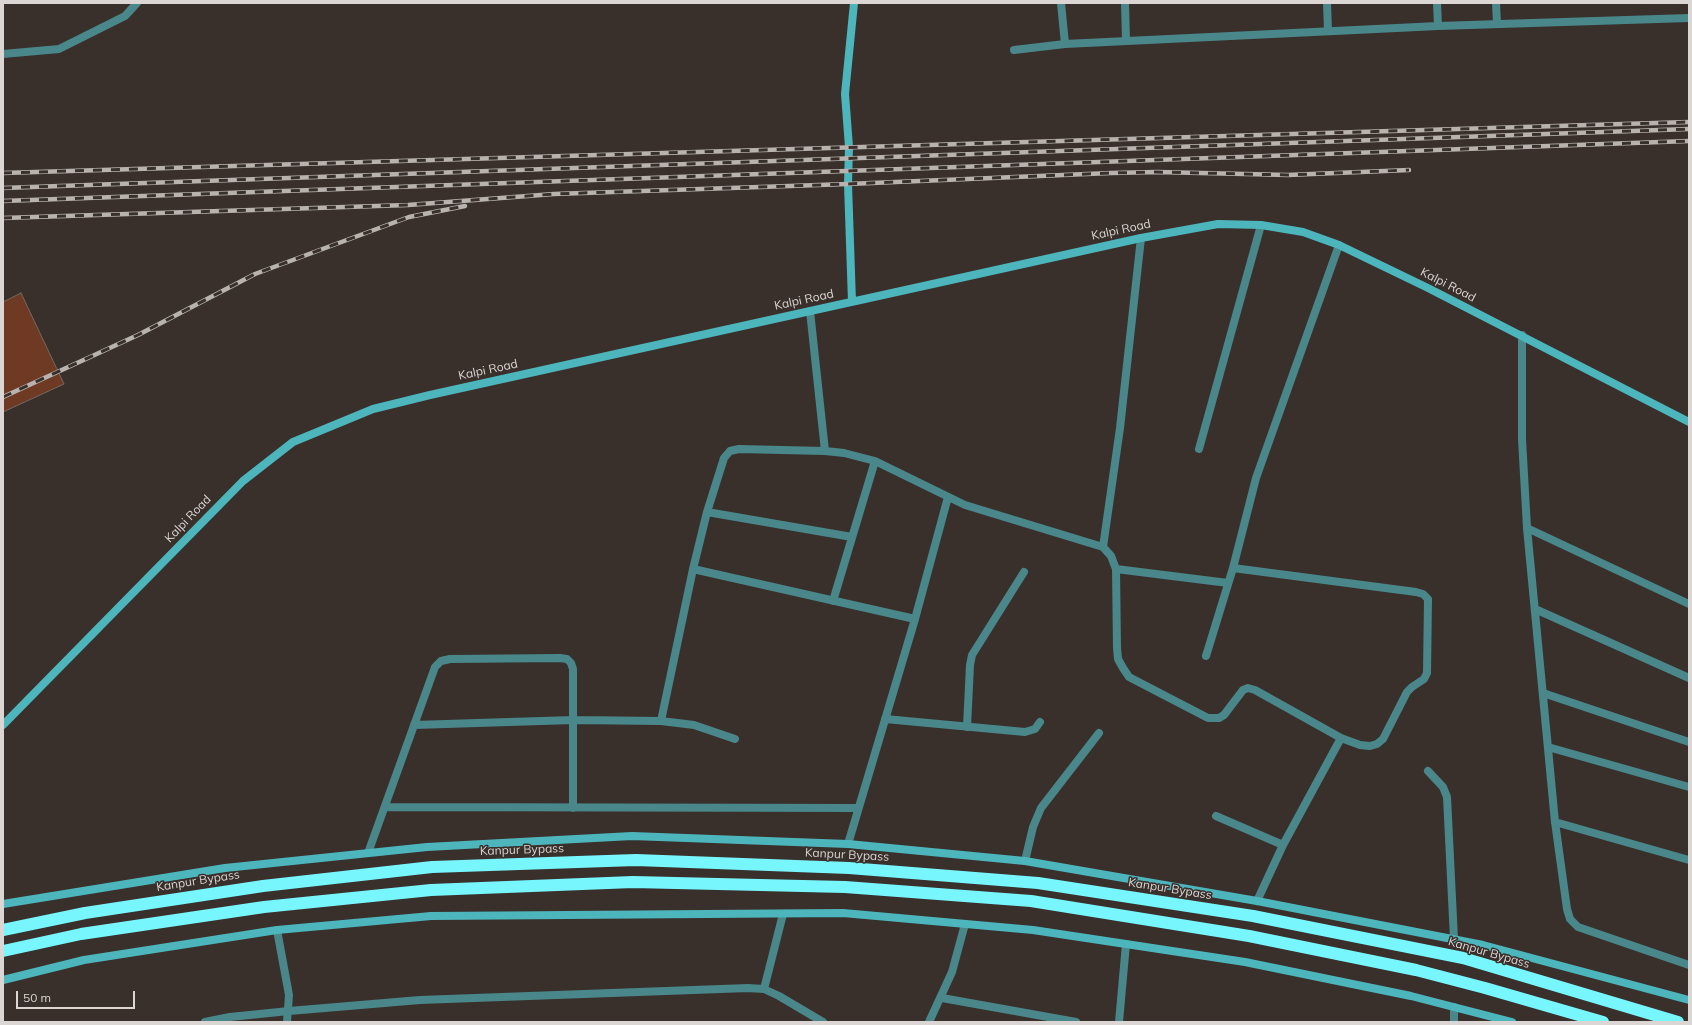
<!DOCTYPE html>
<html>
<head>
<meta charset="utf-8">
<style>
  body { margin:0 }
  #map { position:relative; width:1692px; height:1025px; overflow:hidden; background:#39302c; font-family:Mulish,sans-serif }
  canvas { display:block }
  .frame { position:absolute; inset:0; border:4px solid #dbd5d3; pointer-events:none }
  .scale { position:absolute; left:16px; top:991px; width:119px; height:18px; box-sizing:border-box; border:2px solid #dbd5d3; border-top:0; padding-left:5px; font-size:12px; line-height:14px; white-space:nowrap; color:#dbd5d3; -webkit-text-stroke:3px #39302c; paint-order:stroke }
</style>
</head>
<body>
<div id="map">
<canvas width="1692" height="1025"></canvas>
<div class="frame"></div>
<div class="scale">50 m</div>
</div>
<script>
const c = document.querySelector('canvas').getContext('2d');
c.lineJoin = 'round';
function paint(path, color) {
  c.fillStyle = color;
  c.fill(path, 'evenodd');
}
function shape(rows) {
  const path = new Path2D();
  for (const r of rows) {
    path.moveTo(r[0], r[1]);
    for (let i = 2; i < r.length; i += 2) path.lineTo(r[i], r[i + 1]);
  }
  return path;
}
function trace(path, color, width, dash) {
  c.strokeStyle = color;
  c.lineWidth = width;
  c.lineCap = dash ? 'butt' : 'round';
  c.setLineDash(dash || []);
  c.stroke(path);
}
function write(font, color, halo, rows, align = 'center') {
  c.font = font + ' Mulish,sans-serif';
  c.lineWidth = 3;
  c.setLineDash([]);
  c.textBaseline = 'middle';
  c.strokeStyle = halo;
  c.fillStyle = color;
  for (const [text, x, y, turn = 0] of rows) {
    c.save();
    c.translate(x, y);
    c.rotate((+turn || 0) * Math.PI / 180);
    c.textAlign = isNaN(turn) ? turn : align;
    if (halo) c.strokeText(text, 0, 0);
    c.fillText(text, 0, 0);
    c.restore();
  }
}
const building = shape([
  [21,293,64,384,3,412,3,302,21,293]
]);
const lane = shape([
  [3,54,59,49,125,16,137,3],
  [1428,771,1443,787,1447,797,1454,939],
  [277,930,289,995,287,1022],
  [764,989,783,914],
  [942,998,1076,1022],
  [1454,1007,1454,1022],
  [205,1022,230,1017,289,1011,420,1000,748,988,764,989,779,996,823,1022],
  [929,1022,952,972,965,924],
  [1119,1022,1126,944]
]);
const street = shape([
  [1061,3,1065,44,1438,26,1689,18],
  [1125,3,1126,40],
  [1327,3,1328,31],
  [1437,3,1438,26],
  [1496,3,1497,24],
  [1014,50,1065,44],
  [810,311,825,451],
  [1522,335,1522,439,1527,528,1555,822,1567,909,1570,919,1578,927,1689,965],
  [1199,449,1261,225],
  [707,512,852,537],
  [1527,528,1689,604],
  [1103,547,1120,428,1141,238],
  [693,569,915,619],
  [1116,569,1228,583],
  [833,601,875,461],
  [1535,609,1689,678],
  [1206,656,1233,568,1256,478,1339,245],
  [1543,693,1689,742],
  [885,719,1025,732,1035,729,1040,722],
  [661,721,693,569,707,512,724,458,730,451,739,449,825,451,844,453,875,461,965,505,1103,547,1111,556,1116,569,1117,648,1118,659,1123,668,1129,677,1208,718,1219,718,1224,715,1243,690,1248,688,1255,690,1341,738,1360,745,1370,746,1377,744,1383,739,1407,692,1412,687,1424,679,1427,673,1428,599,1423,594,1416,592,1233,568],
  [414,725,573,720,661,721,694,725,735,739],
  [967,727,970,665,972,655,1024,572],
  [1548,747,1689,787],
  [385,807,858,808],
  [1216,816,1283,845],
  [1555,822,1689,860],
  [848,844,915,619,948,497],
  [368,853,435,667,441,661,450,659,560,658,567,659,571,663,573,669,573,808],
  [1025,861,1033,827,1041,808,1099,733],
  [1257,901,1283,845,1341,738]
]);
const secondary = shape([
  [852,302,848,184,849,147,845,94,854,3],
  [3,725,243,481,293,442,373,409,430,395,1141,238,1218,224,1261,225,1303,232,1339,245,1428,288,1689,422],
  [3,904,225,868,427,847,632,836,848,844,1025,861,1257,901,1483,945,1689,1000],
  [3,980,84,960,277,930,431,916,843,913,1033,930,1245,962,1411,996,1512,1022]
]);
const highway = shape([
  [3,930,85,913,263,886,432,867,636,860,849,868,1038,883,1253,916,1463,958,1678,1022],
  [3,951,81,934,264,907,431,890,633,882,845,887,1031,901,1249,936,1416,970,1485,988,1603,1022]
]);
const rail = shape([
  [3,173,1689,122],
  [3,188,1689,129],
  [3,201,1689,141],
  [3,218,408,205,554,194,848,184,1111,173,1157,172,1288,175,1409,170],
  [3,397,138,335,255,274,409,217,465,206]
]);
const streetNames = [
  ["Kalpi Road",1121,230,-12],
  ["Kalpi Road",1448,285,27],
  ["Kalpi Road",804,300,-12],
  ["Kalpi Road",488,370,-12],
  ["Kalpi Road",188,519,-46],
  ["Kanpur Bypass",522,850,-2],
  ["Kanpur Bypass",847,855,3],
  ["Kanpur Bypass",198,881,-9],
  ["Kanpur Bypass",1170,889,9],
  ["Kanpur Bypass",1489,953,16]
];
paint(building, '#6e3a23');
trace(building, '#736965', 1);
trace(lane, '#49878a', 8);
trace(street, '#49878a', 8);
trace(secondary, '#4db6bc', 8);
trace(highway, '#78f6fe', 12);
trace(rail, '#b9b3b0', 4.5);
trace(rail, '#39302c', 3, [9]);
write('12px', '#dbd5d3', '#39302c', streetNames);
</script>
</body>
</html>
